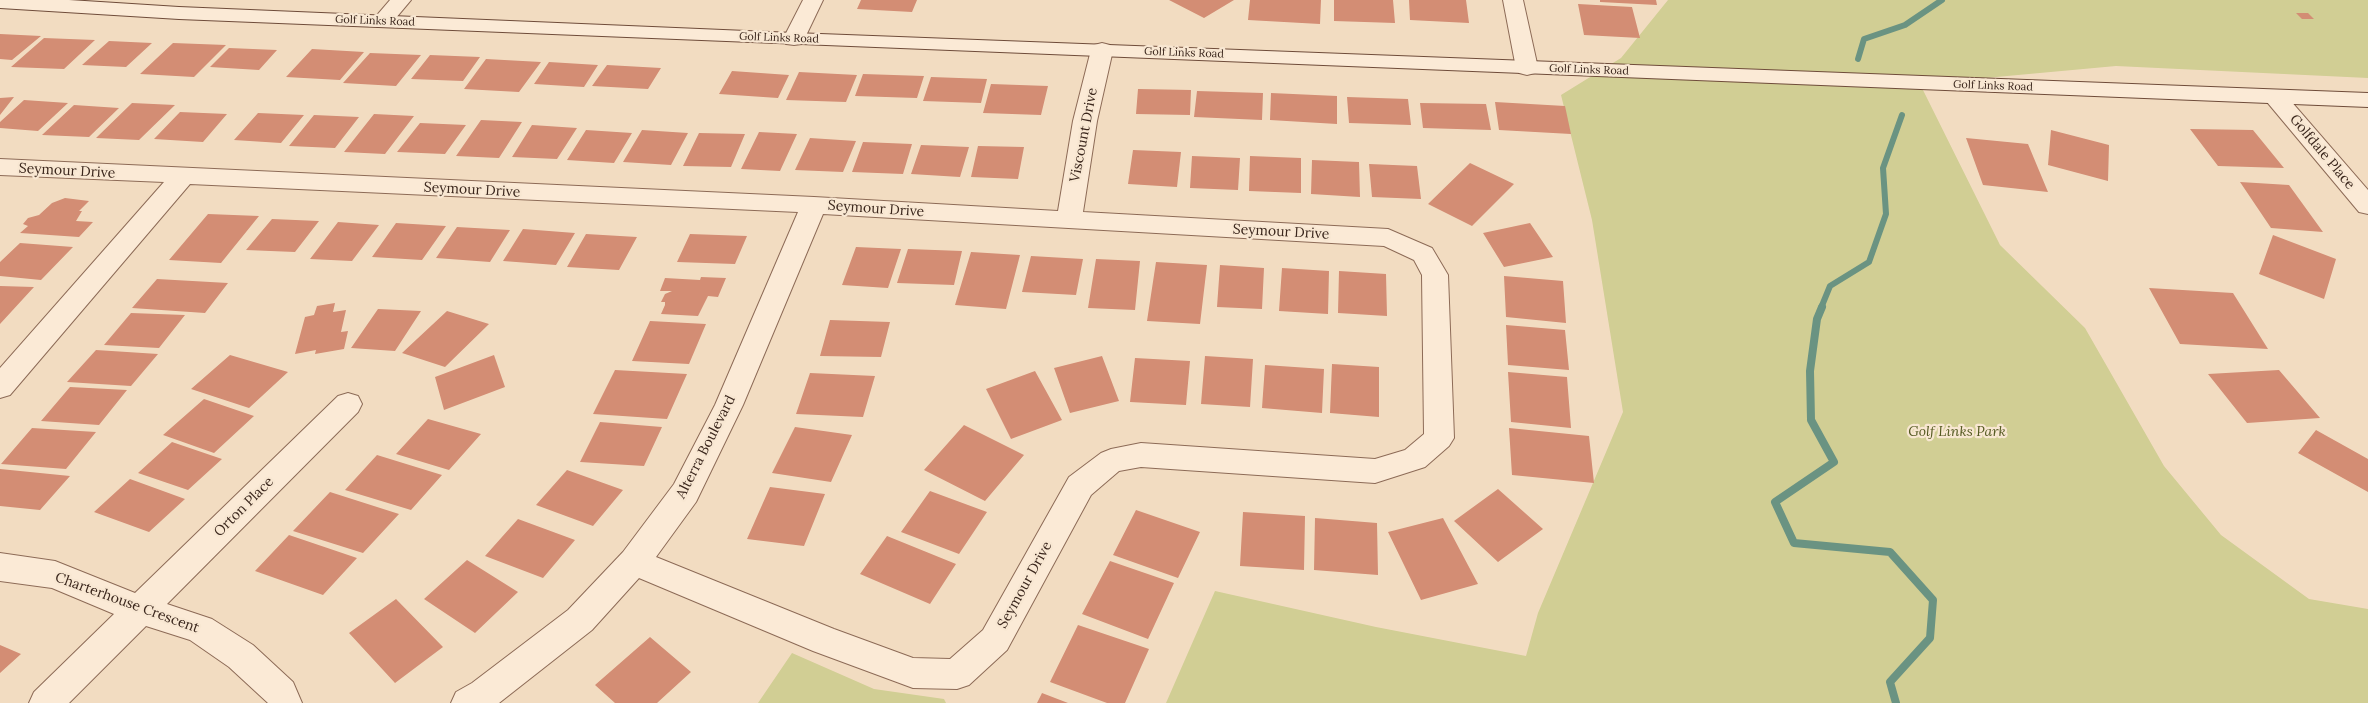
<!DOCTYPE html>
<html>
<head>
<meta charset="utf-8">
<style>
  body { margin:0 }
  canvas { display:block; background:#f2dcc1 }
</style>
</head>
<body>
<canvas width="2368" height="703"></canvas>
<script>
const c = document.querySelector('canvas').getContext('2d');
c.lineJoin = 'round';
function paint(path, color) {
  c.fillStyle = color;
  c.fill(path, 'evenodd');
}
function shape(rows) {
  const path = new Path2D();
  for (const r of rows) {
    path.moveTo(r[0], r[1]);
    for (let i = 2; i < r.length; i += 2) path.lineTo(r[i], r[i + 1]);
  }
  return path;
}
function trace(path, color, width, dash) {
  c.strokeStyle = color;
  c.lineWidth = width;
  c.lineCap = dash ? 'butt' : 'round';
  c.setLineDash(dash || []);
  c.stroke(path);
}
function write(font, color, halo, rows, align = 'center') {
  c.font = font + ' Lora,serif';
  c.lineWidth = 4.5;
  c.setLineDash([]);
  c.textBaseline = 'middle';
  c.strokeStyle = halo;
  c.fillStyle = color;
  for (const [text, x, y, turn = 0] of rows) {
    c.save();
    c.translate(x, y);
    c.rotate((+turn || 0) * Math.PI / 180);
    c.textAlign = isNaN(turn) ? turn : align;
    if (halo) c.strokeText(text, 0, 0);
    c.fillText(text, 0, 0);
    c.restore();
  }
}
const green = shape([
  [1668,0,2368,0,2368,78,2116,66,1920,84,2000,245,2085,328,2164,466,2221,535,2309,599,2368,609,2368,703,1166,703,1215,591,1376,627,1526,656,1538,613,1623,412,1592,220,1561,95,1621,58],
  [792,653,874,689,944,699,946,703,758,703]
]);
const streamFar1 = shape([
  [1858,59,1864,39,1905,25,1942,0],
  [1821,308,1830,286,1869,262,1886,214,1883,168,1902,115]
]);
const stream = shape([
  [1822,307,1817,319,1810,371,1811,420,1834,462,1775,502,1794,543,1890,552,1933,600,1930,638,1890,682,1896,703]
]);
const building = shape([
  [861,0,917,0,912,12,857,9],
  [1169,0,1234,0,1204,18],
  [1250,0,1321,0,1320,24,1248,20],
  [1334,0,1393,0,1395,23,1334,21],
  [1409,0,1466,0,1469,23,1410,20],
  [1600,0,1656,0,1657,5,1600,2],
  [1578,4,1632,7,1640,38,1584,35],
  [2296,13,2308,13,2314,19,2302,19],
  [0,34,41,36,12,60,0,59],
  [44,38,95,40,64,69,11,67],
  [109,41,152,43,126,67,82,65],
  [173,43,226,45,194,77,140,74],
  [229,48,277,50,259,70,210,67],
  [312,49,364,52,340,80,286,77],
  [370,53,421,55,396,86,343,83],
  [430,55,480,57,463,81,411,79],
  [486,59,541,62,519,92,464,89],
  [549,62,598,65,584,87,534,84],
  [607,65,661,68,648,89,592,86],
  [732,71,789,75,778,98,719,94],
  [799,72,857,75,846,102,786,100],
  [863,74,924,76,917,98,855,96],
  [931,77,987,79,981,103,923,101],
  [991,84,1048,86,1041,115,983,113],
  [1138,89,1191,90,1190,115,1136,114],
  [1197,91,1263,93,1262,120,1194,117],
  [1271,93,1337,96,1337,124,1270,120],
  [14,97,0,115,0,98],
  [1347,97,1408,99,1411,125,1349,123],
  [24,100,68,103,38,131,0,128,0,122],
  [1495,102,1565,106,1571,134,1499,130],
  [132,103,175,105,139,140,96,138],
  [1420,103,1486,104,1491,130,1423,128],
  [74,105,119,108,89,137,42,135],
  [180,112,227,114,203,142,154,139],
  [258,113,304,115,281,143,234,140],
  [374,114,414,116,385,154,344,152],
  [314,115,359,117,335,148,289,146],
  [481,120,522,122,499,158,456,156],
  [420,123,466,125,445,154,397,152],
  [532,125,577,128,557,159,512,157],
  [2190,129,2253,130,2284,168,2218,166],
  [586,130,632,133,614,163,567,160],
  [642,130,688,133,671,165,623,162],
  [2051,130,2109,145,2108,181,2048,165],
  [759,132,797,134,780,171,741,169],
  [699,133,745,134,731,167,683,166],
  [810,138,856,141,843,172,795,170],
  [1966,138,2028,144,2048,192,1983,185],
  [863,142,912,144,903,174,852,172],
  [921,145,969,147,960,177,911,174],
  [978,146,1024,147,1018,179,971,177],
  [1133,150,1181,152,1177,187,1128,184],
  [1192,156,1240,158,1238,190,1190,188],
  [1250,156,1301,158,1301,193,1249,191],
  [1312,160,1359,162,1360,197,1311,194],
  [1470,163,1514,184,1472,226,1428,204],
  [1369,164,1417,166,1421,199,1372,197],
  [2240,182,2289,185,2323,232,2271,228],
  [65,198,89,201,79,211,82,211,76,221,93,222,79,237,20,233,28,226,23,224,28,218,39,215,52,203],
  [208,214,259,216,221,263,169,260],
  [272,219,319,221,295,252,246,250],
  [338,222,379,225,352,261,310,259],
  [396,223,446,226,422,260,372,257],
  [1530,223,1553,257,1504,267,1483,233],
  [457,227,510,230,490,262,436,258],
  [523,229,575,233,556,265,503,261],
  [586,234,637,237,619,270,567,267],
  [690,234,747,236,735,264,677,262],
  [2273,235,2336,259,2324,299,2259,274],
  [20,243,73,247,41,280,0,276,0,262],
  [856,247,901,249,888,288,842,285],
  [908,249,962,251,954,285,897,283],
  [971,252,1020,255,1006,309,955,305],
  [1031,256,1083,259,1076,295,1022,292],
  [1096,259,1140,261,1135,310,1088,308],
  [1156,262,1207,265,1200,324,1147,321],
  [1220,265,1264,268,1262,309,1217,307],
  [1282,268,1329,271,1328,314,1279,311],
  [1339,271,1386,274,1387,316,1338,313],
  [1504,276,1563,281,1566,323,1506,317],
  [701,277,726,278,718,297,708,296,698,316,661,314,665,305,665,302,661,302,665,294,672,291,660,291,665,278,700,280],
  [157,279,228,283,205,313,132,308],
  [0,286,34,287,0,324],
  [2149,288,2233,293,2268,349,2180,344],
  [335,303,333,312,346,310,341,332,348,331,344,349,315,354,316,350,295,354,305,317,314,315,317,306],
  [378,309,421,311,395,351,351,348],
  [447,311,489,324,445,367,402,353],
  [131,313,185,315,159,348,104,345],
  [830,320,890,322,881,357,820,356],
  [650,321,706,324,689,364,632,361],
  [1506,325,1565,330,1569,370,1508,365],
  [96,350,158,354,131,386,67,382],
  [230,355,288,372,249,408,191,389],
  [494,355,505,387,444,410,435,377],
  [1102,356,1119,401,1070,413,1054,368],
  [1205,356,1253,359,1250,407,1201,404],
  [1135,358,1190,361,1186,405,1130,402],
  [1332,364,1379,367,1379,417,1330,413],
  [1265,365,1324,369,1322,413,1262,408],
  [615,370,687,374,667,419,593,414],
  [2279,370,2320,418,2247,423,2208,374],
  [1035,371,1062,420,1011,439,986,389],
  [1508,372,1567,377,1571,428,1511,422],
  [810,373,875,376,863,417,796,414],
  [70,387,127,390,99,425,41,421],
  [204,399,254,416,214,453,163,435],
  [428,419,481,434,449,470,396,454],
  [600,422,662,427,644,466,580,462],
  [964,425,1024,455,985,501,924,470],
  [795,427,852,435,831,482,772,473],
  [32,428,96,432,66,469,1,464],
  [1509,428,1589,436,1594,483,1512,475],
  [2316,430,2368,459,2368,492,2298,453],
  [172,442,222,459,188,490,138,473],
  [377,455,442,475,411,510,345,490],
  [0,469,70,476,40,510,0,506],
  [567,470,623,490,593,526,536,505],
  [130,479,185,499,149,532,94,512],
  [770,487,825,494,804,546,747,539],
  [1498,489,1543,529,1498,562,1454,521],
  [930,491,987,512,959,554,901,532],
  [330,492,399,514,363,553,293,531],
  [1136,510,1200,532,1178,578,1113,555],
  [1243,512,1305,516,1304,570,1240,566],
  [1315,518,1377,523,1378,575,1314,570],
  [1443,518,1478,584,1421,600,1388,532],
  [518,519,575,540,543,578,485,556],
  [289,535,357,558,323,595,255,571],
  [887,536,956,564,930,604,860,574],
  [467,560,518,592,475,633,424,599],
  [1110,561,1174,583,1148,639,1082,614],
  [396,599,443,647,395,683,349,633],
  [1078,625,1149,649,1125,703,1107,703,1050,682],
  [650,637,691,672,657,703,615,703,595,685],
  [0,645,21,654,0,673],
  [1042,693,1068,703,1037,703]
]);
const minor = shape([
  [390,0,411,0,390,25,383,27,376,25,372,21,390,0],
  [803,0,823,0,802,44,794,45,786,44,783,39,803,0],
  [1503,0,1523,0,1538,68,1535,73,1527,75,1519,73,1516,68,1503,0],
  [1102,43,1110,45,1113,50,1097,121,1083,212,1388,229,1432,248,1448,275,1454,438,1449,446,1425,467,1375,483,1141,467,1119,471,1091,495,1007,650,969,685,957,689,913,688,813,651,639,578,592,630,499,703,451,703,456,692,472,683,568,610,623,552,674,484,715,405,798,212,190,184,10,395,0,398,0,368,164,182,0,175,0,159,814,197,1058,211,1073,121,1091,50,1094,45,1102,43],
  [823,214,1384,246,1414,260,1422,275,1424,434,1405,450,1375,459,1141,443,1111,449,1101,453,1069,477,983,630,950,659,913,658,834,629,656,557,696,502,743,405,823,214],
  [2275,90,2283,92,2368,190,2368,214,2359,212,2267,102,2264,97,2267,92,2275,90],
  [348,393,358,396,362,404,358,412,167,604,212,619,253,645,293,682,302,703,268,703,229,667,190,640,146,626,69,703,29,703,34,692,114,614,52,588,0,581,0,553,55,561,135,593,338,396,348,393]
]);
const secondary = shape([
  [0,0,69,0,179,7,794,33,2368,93,2368,107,179,19,0,8,0,0]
]);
const farStreetnames = [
  ["Golf Links Road",375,21,2],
  ["Golf Links Road",779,38,2],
  ["Golf Links Road",1184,53,2],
  ["Golf Links Road",1589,70,2],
  ["Golf Links Road",1993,86,2]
];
const streetNames = [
  ["Viscount Drive",1084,135,-79],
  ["Golfdale Place",2322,152,50],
  ["Seymour Drive",67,171,3],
  ["Seymour Drive",472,190,3],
  ["Seymour Drive",876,209,4],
  ["Seymour Drive",1281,232,3],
  ["Alterra Boulevard",706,447,-63],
  ["Orton Place",244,507,-45],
  ["Seymour Drive",1025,585,-61],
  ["Charterhouse Crescent",127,603,20]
];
const parkNames = [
  ["Golf Links Park",1957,432]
];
paint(green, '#d1ce94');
trace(streamFar1, '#6a9382', 6);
trace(stream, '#6a9382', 8);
paint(building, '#d38d74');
trace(minor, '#8d6b57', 2);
trace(secondary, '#6f4c3a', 2);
paint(minor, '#fbead6');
paint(secondary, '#fbead6');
write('11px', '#3b271d', '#f8e7d2', farStreetnames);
write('14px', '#3b271d', '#f8e7d2', streetNames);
write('italic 14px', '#545921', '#f8e7d2', parkNames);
</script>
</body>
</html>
